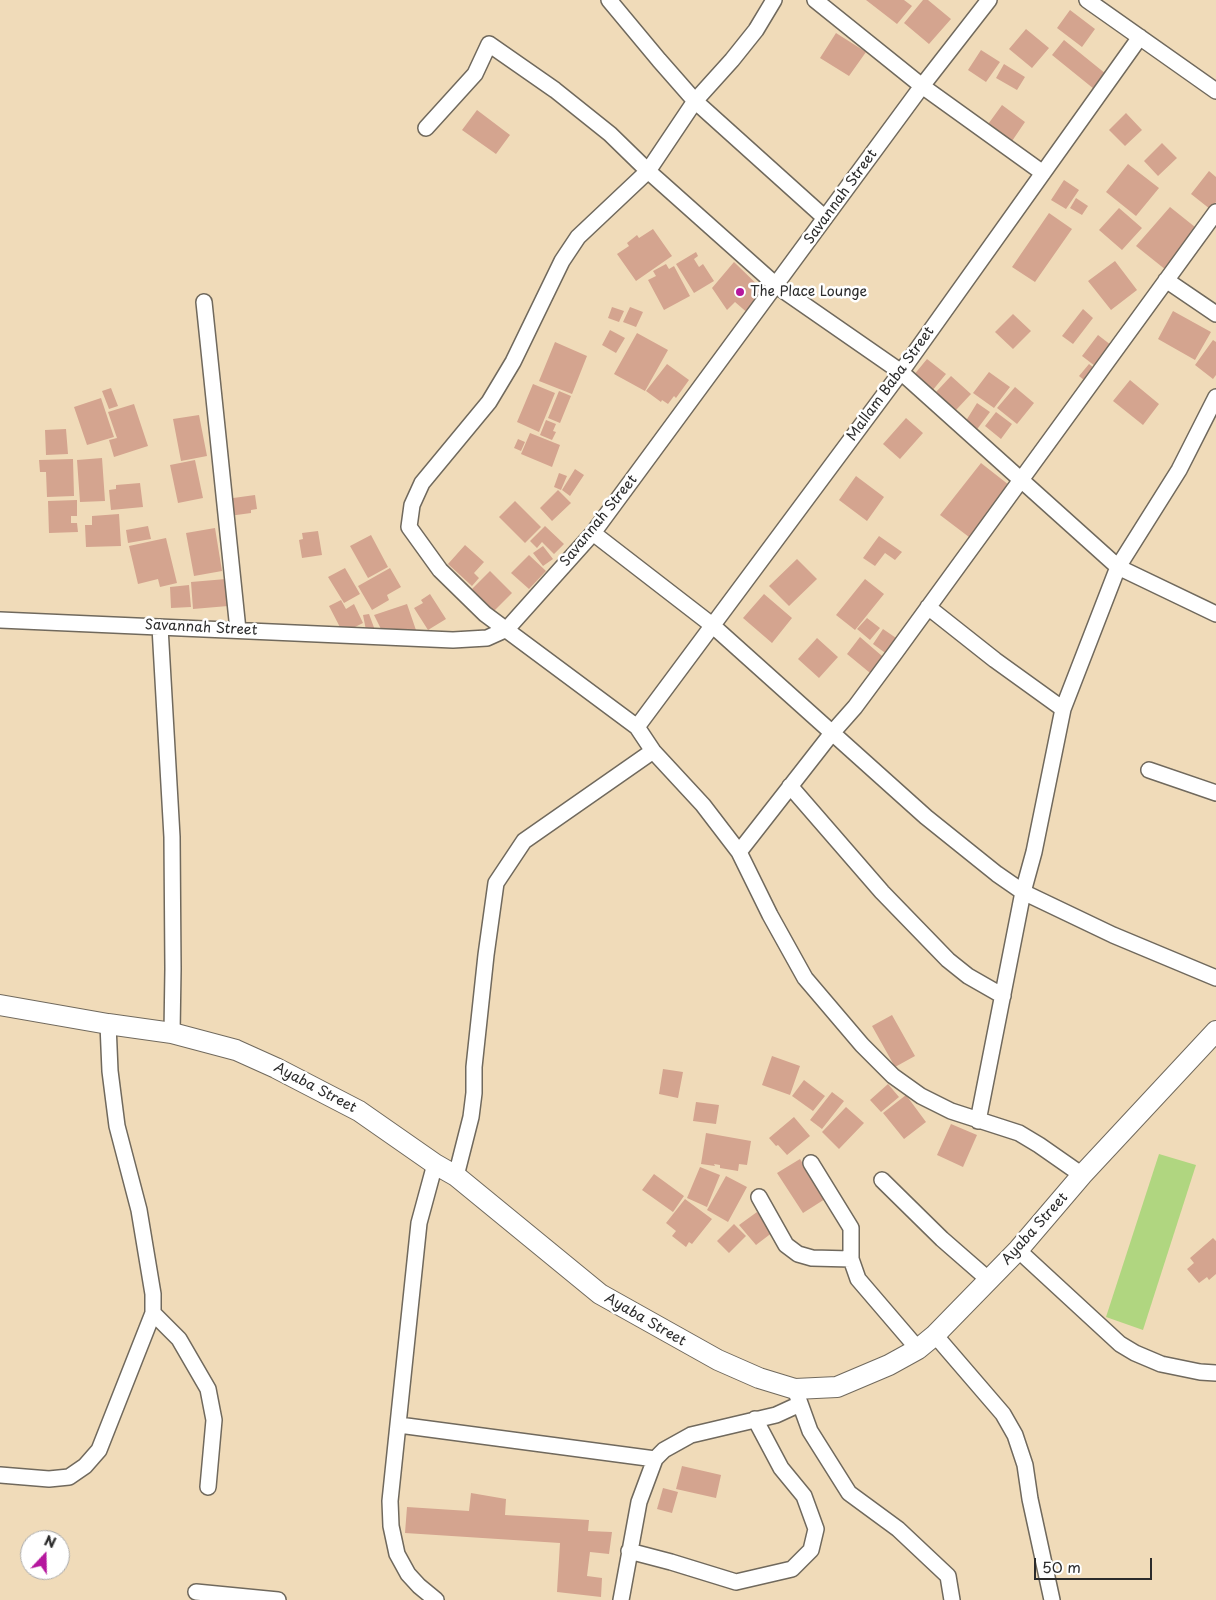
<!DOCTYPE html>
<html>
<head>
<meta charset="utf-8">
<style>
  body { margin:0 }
  #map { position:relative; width:1216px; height:1600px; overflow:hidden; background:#f0dbb9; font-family:"Playpen Sans",sans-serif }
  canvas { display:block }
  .north { position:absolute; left:20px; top:1530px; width:50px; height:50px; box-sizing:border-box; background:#fff; border:1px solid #aaa; border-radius:50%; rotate:21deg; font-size:14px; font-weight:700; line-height:20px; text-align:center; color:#2b2b2b }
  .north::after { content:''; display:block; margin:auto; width:18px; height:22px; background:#b5179e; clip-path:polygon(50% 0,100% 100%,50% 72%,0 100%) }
  .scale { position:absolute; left:1034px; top:1558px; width:118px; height:22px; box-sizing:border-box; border:2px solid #2b2b2b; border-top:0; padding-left:6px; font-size:15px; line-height:18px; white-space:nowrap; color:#2b2b2b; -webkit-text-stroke:4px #fff; paint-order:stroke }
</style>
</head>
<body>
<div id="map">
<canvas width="1216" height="1600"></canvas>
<div class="north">N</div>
<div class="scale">50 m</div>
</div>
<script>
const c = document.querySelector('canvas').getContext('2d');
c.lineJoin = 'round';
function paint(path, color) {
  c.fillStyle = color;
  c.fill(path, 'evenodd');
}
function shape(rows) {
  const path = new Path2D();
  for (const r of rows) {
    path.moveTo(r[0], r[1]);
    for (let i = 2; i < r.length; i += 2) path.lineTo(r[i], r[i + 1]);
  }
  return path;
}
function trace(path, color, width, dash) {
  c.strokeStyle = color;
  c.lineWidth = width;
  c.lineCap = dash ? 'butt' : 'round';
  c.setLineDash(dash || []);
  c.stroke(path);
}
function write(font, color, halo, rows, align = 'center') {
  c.font = font + ' "Playpen Sans",sans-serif';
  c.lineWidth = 5;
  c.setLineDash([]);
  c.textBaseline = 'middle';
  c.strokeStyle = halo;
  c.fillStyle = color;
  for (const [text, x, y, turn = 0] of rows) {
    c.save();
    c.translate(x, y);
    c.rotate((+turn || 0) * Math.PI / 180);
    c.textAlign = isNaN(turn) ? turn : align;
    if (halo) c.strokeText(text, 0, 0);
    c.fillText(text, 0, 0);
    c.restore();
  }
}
const green = shape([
  [1159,1154,1196,1165,1143,1330,1106,1317]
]);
const building = shape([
  [866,0,904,0,912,6,897,24],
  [923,0,928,0,951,19,929,44,904,23],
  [1070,10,1095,29,1082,47,1057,28],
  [1026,29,1049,48,1032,68,1009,49],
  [836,33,866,52,849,76,820,58],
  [1064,40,1106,74,1094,89,1052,55],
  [981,50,1000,62,986,82,968,70],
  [1004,64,1025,77,1017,90,996,78],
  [1002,105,1025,122,1010,144,986,127],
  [477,110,510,135,496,154,462,130],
  [1126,113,1142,130,1125,146,1109,130],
  [1162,143,1177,158,1158,176,1144,161],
  [1128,164,1159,188,1136,216,1106,192],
  [1209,171,1216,177,1216,202,1210,209,1191,194],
  [1064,180,1079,190,1066,209,1051,200],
  [1076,198,1088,206,1082,215,1070,208],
  [1170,207,1200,231,1166,270,1136,246],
  [1119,208,1142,228,1122,250,1099,230],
  [1049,213,1072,229,1035,282,1012,267],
  [653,229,672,256,636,281,617,254,629,246,627,243,637,235,639,238],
  [696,252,698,256,694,259,699,267,703,264,714,281,694,293,676,264],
  [1115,261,1137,290,1111,310,1088,281],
  [734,262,769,296,750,315,735,302,727,310,712,288],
  [666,264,669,269,674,266,690,296,664,310,648,280,656,276,653,271],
  [612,307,624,311,619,322,608,318],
  [630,307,643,312,636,327,623,322],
  [1083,309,1093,318,1073,344,1062,336],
  [1173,311,1211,332,1195,360,1158,339],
  [1013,314,1031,331,1013,349,995,332],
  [610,330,625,338,616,353,602,345],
  [637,333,668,350,645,391,614,374],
  [1098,335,1111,345,1095,366,1082,356],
  [1213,340,1216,342,1216,375,1213,379,1195,365],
  [555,342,587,356,572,394,539,381],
  [927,359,946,374,932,391,913,376],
  [667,364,689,380,676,398,674,396,668,404,662,400,661,402,646,391],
  [1089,364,1099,372,1089,384,1079,376],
  [989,372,1010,387,994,408,973,393],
  [951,376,971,394,956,410,936,392],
  [1130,380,1159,404,1143,425,1113,401],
  [533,384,555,393,539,432,517,422],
  [1015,387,1034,403,1017,424,997,408],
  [111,388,118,406,109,409,102,391],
  [559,391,571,396,560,423,548,418],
  [101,398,114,437,87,445,74,407],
  [977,403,990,412,975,432,964,424],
  [134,404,148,446,114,457,109,440,117,438,108,412],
  [996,412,1012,424,1001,439,985,426],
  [199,415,207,456,181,461,173,419],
  [906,418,923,433,900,459,883,444],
  [546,420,556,424,553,431,556,432,552,440,540,435],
  [66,429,68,454,46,455,45,430],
  [530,433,560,445,552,467,521,454],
  [518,439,525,442,521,451,514,448],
  [102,458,105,501,80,502,77,460],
  [73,459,74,496,47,497,46,472,40,472,39,460],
  [195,460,203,498,178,503,170,465],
  [981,463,1009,485,969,537,940,515],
  [575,469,584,475,570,496,562,490],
  [559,473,567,476,561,490,554,487],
  [856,476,884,497,867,521,839,500],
  [140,483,143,507,111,510,109,490,116,489,116,485],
  [558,490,571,503,552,521,540,508],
  [255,495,257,509,251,510,251,513,229,516,226,499],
  [77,500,77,516,71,516,71,523,77,523,78,532,49,533,48,501],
  [515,501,541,527,525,543,499,517],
  [119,514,121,546,86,547,85,525,92,525,92,516],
  [148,526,151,539,128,543,126,530],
  [545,526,564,544,554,554,542,542,537,548,530,541],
  [215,528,222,571,194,576,186,533],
  [318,531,322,555,302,558,299,540,303,539,302,533],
  [371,535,388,567,368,578,350,546],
  [879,536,902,552,895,560,885,553,875,566,863,558],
  [166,538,177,583,160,587,158,579,138,584,129,546],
  [465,545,484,562,474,573,479,578,472,586,448,564],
  [543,546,553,559,543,566,533,553],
  [529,555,546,571,529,589,511,573],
  [797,559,817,579,789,606,769,586],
  [345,568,360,594,344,603,328,577],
  [390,568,401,587,387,595,389,600,372,610,358,586],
  [490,571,512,593,494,611,472,589],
  [226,579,228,606,193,609,191,582],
  [865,579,884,594,855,630,836,615],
  [189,585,191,607,171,608,170,587],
  [430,594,446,619,428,630,414,608,423,603,421,600],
  [764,594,792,618,772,643,743,618],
  [341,600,346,609,354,604,363,623,343,633,329,606],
  [407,604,417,633,383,633,374,615],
  [369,614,376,633,367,635,363,615],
  [867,618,880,628,870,640,857,629],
  [883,629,899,640,888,655,873,644],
  [860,637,889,662,875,677,847,654],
  [817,638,838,657,819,678,798,659],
  [892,1015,915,1056,895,1067,872,1026],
  [772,1056,800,1066,790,1095,762,1085],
  [663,1069,683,1072,678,1098,659,1094],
  [804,1080,825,1096,813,1111,792,1096],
  [888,1084,899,1097,881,1112,870,1100],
  [832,1092,844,1101,822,1129,810,1120],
  [906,1095,926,1122,904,1139,883,1113],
  [696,1102,719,1105,716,1124,693,1121],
  [846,1107,864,1123,839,1149,822,1132],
  [794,1117,810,1136,787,1155,778,1145,776,1146,769,1138],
  [951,1124,977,1135,963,1167,937,1155],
  [706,1133,751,1141,747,1165,739,1164,738,1171,720,1168,720,1165,714,1164,715,1166,701,1164],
  [800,1159,825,1199,803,1213,777,1173],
  [700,1167,720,1175,707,1207,687,1198],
  [654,1174,684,1196,673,1212,642,1190],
  [726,1176,747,1187,728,1222,707,1210],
  [685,1199,712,1219,692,1244,689,1242,686,1247,672,1236,676,1231,666,1223],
  [757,1212,773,1232,756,1245,739,1225],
  [734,1224,746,1236,729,1253,717,1241],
  [1213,1238,1216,1241,1216,1274,1209,1280,1207,1277,1199,1283,1187,1269,1194,1263,1190,1258],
  [682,1466,721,1475,716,1498,676,1489],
  [663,1488,678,1492,672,1513,657,1509],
  [471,1493,506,1499,505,1515,589,1520,588,1531,612,1532,609,1554,590,1552,587,1576,602,1578,601,1597,557,1592,560,1543,405,1533,407,1507,469,1511]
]);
const minor = shape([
  [609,0,659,60,695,101,648,171,578,237,562,261,513,362,489,402,422,483,412,505,409,527,440,570,485,614,637,727,653,751,703,805,739,852,770,915,805,978,862,1045,893,1076,921,1096,951,1111,1019,1133,1039,1145,1082,1175],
  [774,0,756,30,732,60,695,101,825,218],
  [815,0,922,86,1043,173],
  [1087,0,1216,91],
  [426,128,475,74,489,44,555,90,610,134,648,171,777,286,901,372,1118,567,1216,614],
  [1166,280,1216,314],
  [204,302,238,630],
  [593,533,712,625,926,817,997,874,1023,892,1113,935,1216,978],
  [928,607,995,660,1063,709],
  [0,620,453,640,487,638,507,629,593,533,922,86,989,0],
  [160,627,172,837,173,969,172,1033],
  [637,727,901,372,1140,37],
  [1149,770,1216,793],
  [790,786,882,892,948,960,968,976,1003,996],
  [739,852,832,733,855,707,895,653,1216,212],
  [978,1121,1023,892,1034,852,1063,709,1118,567,1179,470,1216,397],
  [811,1163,851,1228,851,1259,858,1279,918,1349],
  [435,1164,419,1223,390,1501,391,1526,397,1554,408,1574,419,1586,436,1600],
  [456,1176,471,1117,474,1093,474,1067,486,955,496,883,524,841,653,751],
  [882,1180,942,1239,989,1280],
  [759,1197,786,1245,798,1254,812,1258,851,1259],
  [1018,1250,1120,1344,1135,1353,1161,1364,1200,1372,1216,1373],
  [153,1313,179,1339,208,1389,214,1420,208,1487],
  [935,1335,1003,1414,1015,1435,1025,1465,1030,1499,1052,1600],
  [797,1395,810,1431,849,1493,898,1529,948,1576,952,1600],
  [399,1425,655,1459],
  [0,1475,49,1479,69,1477,85,1466,99,1450,153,1313,153,1294,139,1210,117,1126,110,1071,108,1024],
  [629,1551,671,1562,736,1582,792,1569,811,1550,816,1529,804,1496,781,1468,755,1419],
  [196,1592,278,1600],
  [621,1600,639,1502,655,1459,664,1450,691,1435,776,1415,800,1404]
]);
const major = shape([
  [0,1005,108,1024,172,1033,236,1050,276,1068,359,1111,435,1164,456,1176,600,1294,718,1360,759,1378,795,1389,837,1387,889,1365,918,1349,935,1335,1018,1250,1082,1175,1216,1031]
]);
const markers = [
  [740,292,5,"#b5179e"]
];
const streetNames = [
  ["Savannah Street",841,197,-54],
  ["Mallam Baba Street",891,384,-54],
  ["Savannah Street",599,521,-51],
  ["Savannah Street",201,628,3],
  ["Ayaba Street",315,1088,28],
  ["Ayaba Street",1035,1229,-48],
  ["Ayaba Street",645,1320,30]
];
const poiNames = [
  ["The Place Lounge",750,292]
];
paint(green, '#b0d680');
paint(building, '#d4a48f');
trace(minor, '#70695d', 18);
trace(major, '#70695d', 22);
trace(minor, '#fff', 15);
trace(major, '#fff', 20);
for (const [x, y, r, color] of markers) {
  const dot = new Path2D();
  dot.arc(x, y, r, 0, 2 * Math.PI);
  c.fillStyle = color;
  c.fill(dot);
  trace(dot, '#fff', 2);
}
write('14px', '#2b2b2b', '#fff', streetNames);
write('14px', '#2b2b2b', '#fff', poiNames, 'left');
</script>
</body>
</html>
